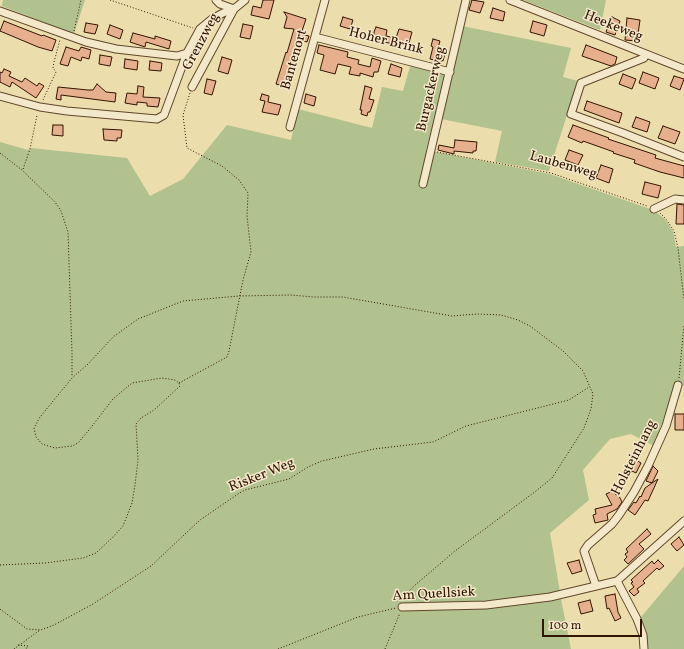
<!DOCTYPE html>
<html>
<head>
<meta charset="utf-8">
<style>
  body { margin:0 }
  #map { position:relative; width:684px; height:649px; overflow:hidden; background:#ecddad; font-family:Vollkorn,serif }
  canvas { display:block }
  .scale { position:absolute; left:542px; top:619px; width:100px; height:18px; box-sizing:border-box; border:2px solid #321400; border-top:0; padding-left:5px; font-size:12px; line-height:14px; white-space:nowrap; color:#321400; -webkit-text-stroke:3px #f3e9ca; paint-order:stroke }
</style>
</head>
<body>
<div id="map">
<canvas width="684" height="649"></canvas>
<div class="scale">100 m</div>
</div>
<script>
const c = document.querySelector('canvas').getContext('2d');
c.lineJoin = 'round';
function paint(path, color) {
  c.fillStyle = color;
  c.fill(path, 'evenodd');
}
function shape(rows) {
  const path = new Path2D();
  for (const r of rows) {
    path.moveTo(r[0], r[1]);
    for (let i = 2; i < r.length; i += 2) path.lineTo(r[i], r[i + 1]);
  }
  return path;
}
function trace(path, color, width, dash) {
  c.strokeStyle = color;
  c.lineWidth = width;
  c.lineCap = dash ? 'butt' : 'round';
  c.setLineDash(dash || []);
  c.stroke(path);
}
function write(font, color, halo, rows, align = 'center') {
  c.font = font + ' Vollkorn,serif';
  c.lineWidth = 3;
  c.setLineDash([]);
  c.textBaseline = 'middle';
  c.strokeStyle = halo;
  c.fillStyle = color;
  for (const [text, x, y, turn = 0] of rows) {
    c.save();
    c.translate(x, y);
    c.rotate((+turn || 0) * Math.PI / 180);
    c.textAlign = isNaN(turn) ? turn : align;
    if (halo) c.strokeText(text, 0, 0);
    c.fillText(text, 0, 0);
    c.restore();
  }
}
const green = shape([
  [3,0,85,0,74,34,2,6],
  [523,0,606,0,600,30],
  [462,26,571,48,563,77,578,81,549,171,495,162,502,131,441,119],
  [411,63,447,73,426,150,550,174,653,210,665,219,673,231,676,247,684,246,684,386,676,384,654,446,631,434,610,439,583,470,589,500,550,533,560,592,486,601,412,603,413,610,561,599,571,649,0,649,0,142,28,150,31,148,127,158,150,196,183,179,227,125,291,140,298,109,372,128,382,87,403,91],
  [684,566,684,649,646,649,641,617]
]);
const building = shape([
  [263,0,274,0,269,19,251,15,253,6,261,8,263,0],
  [472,0,484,2,480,13,469,10,472,0],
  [493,8,505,12,503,21,490,18,493,8],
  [284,12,306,19,301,34,309,36,307,42,302,41,300,50,298,49,286,87,276,84,286,52,287,53,294,29,284,28,287,17,284,12],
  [343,17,353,20,350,29,340,26,343,17],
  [612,17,620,21,615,35,606,32,612,17],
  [627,18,640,20,637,41,625,40,627,18],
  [4,21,42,36,43,35,56,40,52,51,38,47,0,31,4,21],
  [533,21,547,25,544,36,530,32,533,21],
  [86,23,98,25,95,34,84,32,86,23],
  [243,24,253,26,250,39,240,37,243,24],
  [110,25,123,30,120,39,107,34,110,25],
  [376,27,387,30,386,36,396,38,399,29,412,32,409,43,405,42,404,44,401,43,400,48,391,46,392,44,378,40,374,38,374,32,376,27],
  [133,33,155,39,155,36,171,41,169,49,146,42,145,47,130,42,133,33],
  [433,39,440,41,438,48,446,50,443,61,441,60,441,62,430,59,433,47,431,46,433,39],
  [319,45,348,52,347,57,359,60,358,64,370,67,372,58,381,61,378,72,374,72,373,77,360,73,360,76,349,74,351,67,338,64,335,74,320,70,324,55,317,53,319,45],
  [586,45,617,57,615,64,611,66,582,56,586,45],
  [66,47,79,51,81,47,91,50,89,59,82,57,81,61,71,57,68,66,60,64,66,47],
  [100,55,112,57,110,66,99,64,100,55],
  [222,57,232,60,228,74,218,71,222,57],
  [125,59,138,61,137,70,124,68,125,59],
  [150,61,162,63,161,71,149,70,150,61],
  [391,64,402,68,400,77,388,74,391,64],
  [4,69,11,72,9,76,22,82,25,78,37,86,39,83,44,86,36,98,12,82,10,87,0,82,0,72,2,73,4,69],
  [643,72,659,78,655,89,639,83,643,72],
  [623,74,636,79,632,89,619,84,623,74],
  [674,76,684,79,680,90,670,86,674,76],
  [207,79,216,81,212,95,204,93,207,79],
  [97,84,106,92,116,93,115,102,61,95,61,100,56,99,58,87,88,90,93,90,97,84],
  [138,86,144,87,143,97,160,98,158,107,147,106,147,103,137,102,137,105,125,103,127,93,137,94,138,86],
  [365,86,372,88,369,99,374,100,370,112,368,112,367,116,361,114,362,110,360,110,365,86],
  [262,94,269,96,268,102,281,105,278,115,262,112,265,101,260,100,262,94],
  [306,94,316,97,314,106,304,103,306,94],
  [587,101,622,113,619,123,584,110,587,101],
  [636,117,650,122,647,132,632,127,636,117],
  [53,125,63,125,63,136,52,135,53,125],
  [573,125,609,138,608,139,656,155,655,158,684,166,684,178,660,172,634,163,635,160,613,153,614,152,583,141,582,143,568,137,573,125],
  [663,126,680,132,675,144,658,138,663,126],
  [103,129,122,130,121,138,117,138,117,141,104,140,103,129],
  [455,140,477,142,476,151,473,151,473,153,454,151,454,154,438,150,439,145,454,148,455,140],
  [569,150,583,155,578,165,565,160,569,150],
  [601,165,613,169,609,183,596,178,601,165],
  [645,182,661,186,658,198,642,194,645,182],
  [677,204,684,205,684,224,676,224,677,204],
  [675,414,684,414,684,430,675,430,675,414],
  [633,458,641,463,636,473,632,471,629,476,623,473,630,461,631,461,633,458],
  [653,466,658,471,652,483,658,479,648,501,645,500,635,515,628,510,634,502,636,503,640,496,641,497,645,488,652,483,646,481,653,466],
  [613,491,616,495,618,494,622,502,617,509,607,514,608,520,595,523,593,515,596,514,595,509,612,505,606,494,613,491],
  [647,529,651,534,639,544,644,549,628,564,624,560,627,557,625,554,628,552,626,549,647,529],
  [679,537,684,545,677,551,671,544,679,537],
  [579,560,582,571,572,574,567,563,579,560],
  [658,560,664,566,659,570,657,568,643,581,645,583,637,589,639,592,634,596,629,591,634,587,631,583,633,582,631,580,652,561,654,564,658,560],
  [615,594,618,612,621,618,615,621,609,608,607,609,605,596,615,594],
  [590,600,593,611,581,614,578,603,590,600]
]);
const path = shape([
  [110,0,193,28],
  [74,31,81,0],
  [43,100,56,72,53,68,54,62,60,40],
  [437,152,551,173,647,206],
  [0,153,22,170,55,202,61,211,68,232,72,353,72,377],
  [23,169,30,149,37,115],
  [660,213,666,219,674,231,678,248,684,300],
  [679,378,684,325],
  [179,383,227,357,229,351,243,280,251,252,247,216,248,193,239,180,222,166,187,148,183,115,190,93],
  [0,565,45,563,83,558,96,553,113,537,123,526,132,503,135,485,138,460,136,424,141,418,154,410,180,386,179,383,175,380,162,378,132,383,113,399,89,430,78,443,72,446,55,448,42,444,36,437,34,428,40,417,72,378,88,364,113,337,138,319,183,301,239,296,291,295,313,297,343,297,452,316,477,314,501,315,518,320,530,326,563,351,583,371,593,394,591,409,584,428,552,478,536,491,455,551,414,586,408,592,404,601],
  [0,609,27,629,41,630,54,625,93,604,151,566,200,520,238,494,245,490,289,479,308,467,322,461,374,449,433,442,466,426,569,400,589,387],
  [18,645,28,646,26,649],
  [14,649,40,630],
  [278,649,358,617,396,608],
  [385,649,400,613]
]);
const minor = shape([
  [510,0,684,69],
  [0,11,86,42,116,49,177,56,187,53],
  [315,37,450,72],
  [645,54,644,58,581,83,571,114,623,133,684,157],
  [192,87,234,9,220,4,216,0],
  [0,96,40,107,67,111,157,119,164,115,187,53,200,29,212,19,223,13,234,9,245,0],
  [290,127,325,0],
  [423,184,466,0],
  [654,209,675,199,684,200],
  [617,581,637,619,643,635,644,649],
  [596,586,584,551,588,545,612,524,619,515,634,492,648,466,666,426,678,385],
  [402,607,486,605,550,597,617,581,684,521]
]);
const streetNames = [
  ["Heekeweg",613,27,22],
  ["Grenzweg",202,42,-62],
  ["Hoher Brink",386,42,14],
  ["Bantenort",295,60,-74],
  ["Burgackerweg",432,89,-77],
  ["Laubenweg",563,166,16],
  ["Holsteinhang",635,458,-63],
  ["Risker Weg",262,476,-22],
  ["Am Quellsiek",434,595,-3]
];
paint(green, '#b1c28f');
paint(building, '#e6b08f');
trace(building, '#321400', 1);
trace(minor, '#60462b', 9);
trace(path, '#321400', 1, [1, 2]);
trace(minor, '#f3e9ca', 7);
write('14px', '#321400', '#f3e9ca', streetNames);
</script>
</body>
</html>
